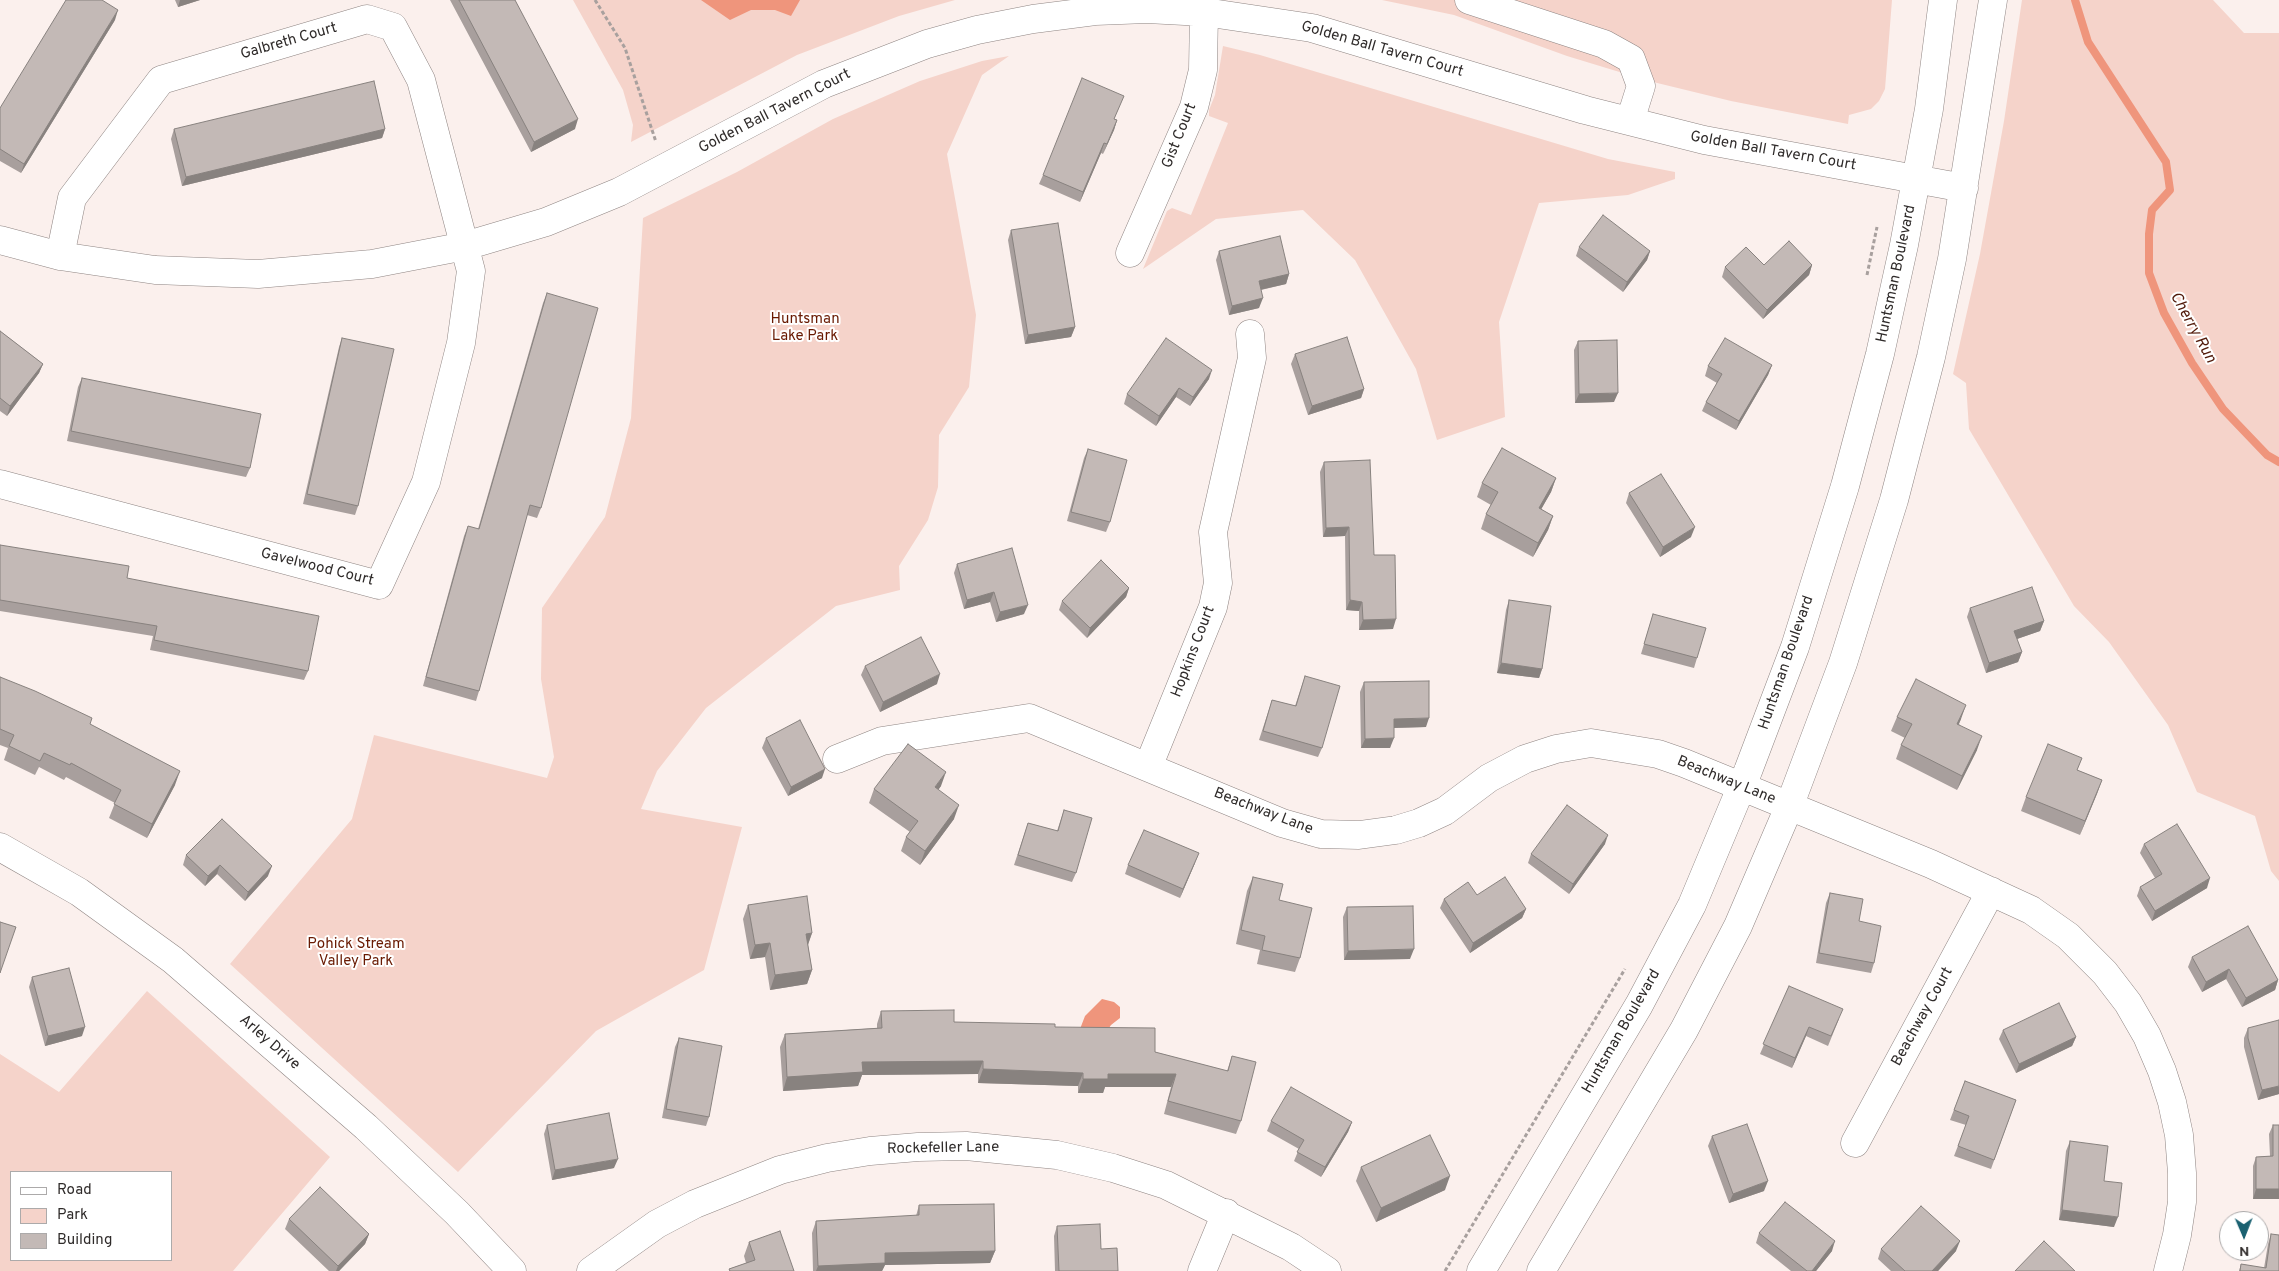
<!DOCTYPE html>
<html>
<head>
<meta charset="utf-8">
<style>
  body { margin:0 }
  #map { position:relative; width:2279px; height:1271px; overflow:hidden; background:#fbf0ed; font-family:Overpass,sans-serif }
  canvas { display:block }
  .legend { position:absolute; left:10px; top:1171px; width:162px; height:90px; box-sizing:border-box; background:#fff; border:1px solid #acaaaa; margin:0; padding:6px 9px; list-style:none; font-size:15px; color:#2f2b2a }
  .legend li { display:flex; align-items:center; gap:10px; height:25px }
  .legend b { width:25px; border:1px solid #acaaaa }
  .north { position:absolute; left:2219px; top:1211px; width:50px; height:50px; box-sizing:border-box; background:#fff; border:1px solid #acaaaa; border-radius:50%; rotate:179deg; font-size:14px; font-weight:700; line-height:20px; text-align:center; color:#2f2b2a }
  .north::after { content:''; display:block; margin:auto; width:18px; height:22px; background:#1a6171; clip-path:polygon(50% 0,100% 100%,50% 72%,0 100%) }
</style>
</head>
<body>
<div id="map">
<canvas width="2279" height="1271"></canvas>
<ul class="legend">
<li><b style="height:6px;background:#fff"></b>Road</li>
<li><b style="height:14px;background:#f5d3ca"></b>Park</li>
<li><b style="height:14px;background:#c3b9b6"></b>Building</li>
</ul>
<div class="north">N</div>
</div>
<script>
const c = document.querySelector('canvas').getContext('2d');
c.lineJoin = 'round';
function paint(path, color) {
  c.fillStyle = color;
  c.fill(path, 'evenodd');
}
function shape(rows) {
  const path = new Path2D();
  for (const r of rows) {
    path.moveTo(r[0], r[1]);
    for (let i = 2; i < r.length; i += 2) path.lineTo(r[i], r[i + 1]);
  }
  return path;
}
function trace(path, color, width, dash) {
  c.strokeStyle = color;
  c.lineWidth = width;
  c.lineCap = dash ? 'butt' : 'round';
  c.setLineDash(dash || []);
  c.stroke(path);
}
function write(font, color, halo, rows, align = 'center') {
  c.font = font + ' Overpass,sans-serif';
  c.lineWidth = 4;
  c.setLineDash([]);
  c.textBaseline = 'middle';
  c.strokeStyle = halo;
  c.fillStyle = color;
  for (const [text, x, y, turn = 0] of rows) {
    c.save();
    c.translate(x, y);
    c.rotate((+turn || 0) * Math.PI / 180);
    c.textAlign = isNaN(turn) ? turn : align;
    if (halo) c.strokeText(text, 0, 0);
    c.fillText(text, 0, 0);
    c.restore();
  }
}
const green = shape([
  [573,0,955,0,899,16,797,55,631,142,633,125,623,90],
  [1382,0,1892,0,1885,89,1879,101,1871,109,1849,115,1848,124,1731,101,1649,81,1567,56,1454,15],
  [2022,0,2213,0,2244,33,2279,33,2279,881,2271,871,2255,816,2197,792,2168,725,2109,642,2074,606,1969,429,1966,383,1953,374,1980,254,2004,121],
  [1223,46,1260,55,1608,159,1675,172,1675,179,1628,195,1539,203,1499,322,1505,417,1437,440,1416,369,1355,260,1303,210,1216,219,1143,269,1167,211,1172,208,1191,215,1228,123,1209,116,1209,110,1215,95],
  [1009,56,982,75,947,154,976,315,969,387,939,435,938,487,928,520,899,566,900,590,836,606,706,708,657,771,641,809,742,827,704,970,596,1031,458,1172,230,964,352,819,374,735,547,778,554,757,541,679,542,608,605,517,631,418,643,218,737,172,833,119,920,81,982,61],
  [147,991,330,1157,233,1271,0,1271,0,1054,59,1092],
  [11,1172,171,1172,171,1260,11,1260]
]);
const water = shape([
  [701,0,800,0,791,16,775,10,751,10,730,20],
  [1102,999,1114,1002,1120,1007,1120,1018,1111,1025,1105,1034,1080,1029,1085,1016]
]);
const stream = shape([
  [2075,0,2088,42,2166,162,2170,190,2152,210,2149,234,2149,273,2164,313,2192,363,2223,409,2267,455,2279,462]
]);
const path = shape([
  [595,0,625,48,656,142],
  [1867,275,1877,227],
  [1445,1271,1625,969]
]);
const minor = shape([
  [1469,0,1604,44,1631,59,1641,86,1630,121],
  [0,240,60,256,155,270,258,274,372,264,465,246,546,222,619,192,824,84,927,44,977,30,1033,19,1095,11,1147,9,1204,12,1312,28,1585,110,1704,140,1964,188],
  [1130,253,1194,107,1203,70,1204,12],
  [0,484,379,585,426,482,461,343,471,271,421,80,393,27,367,19,161,80,72,198,60,256],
  [837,759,882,741,1029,718,1282,823,1321,834,1359,835,1396,830,1419,823,1445,811,1489,778,1525,759,1556,749,1591,743,1658,754,1684,763,1931,864,2031,910,2068,936,2105,973,2128,1003,2147,1036,2162,1071,2172,1102,2179,1135,2182,1173,2182,1202,2177,1235,2168,1271],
  [1148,767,1213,607,1218,583,1213,532,1252,358,1250,334],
  [0,847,79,892,173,960,366,1127,457,1213,512,1271],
  [1855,1143,1991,891],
  [591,1271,657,1224,695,1204,780,1170,827,1158,870,1151,918,1147,966,1146,1057,1155,1113,1168,1166,1185,1291,1247,1327,1271],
  [1202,1271,1226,1213],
  [1481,1271,1639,1005,1692,905,1748,771,1795,647,1845,486,1880,354,1904,245,1929,109,1943,0],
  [1541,1271,1684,1030,1738,926,1789,807,1843,663,1894,500,1931,357,1952,259,1993,0]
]);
const wall = shape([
  [175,0,200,0,178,7],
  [450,0,515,0,575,129,531,152],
  [115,20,21,173,0,161,0,108],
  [1120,105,1114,119,1117,120,1114,130,1103,154,1101,153,1080,202,1039,184,1043,175],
  [174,129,385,129,382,138,182,186,171,139],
  [1011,230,1075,327,1071,337,1025,344,1008,240],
  [1579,247,1650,251,1647,260,1623,292,1576,256],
  [1219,251,1289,274,1286,284,1261,290,1259,308,1229,315,1216,260],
  [1764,265,1812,265,1809,275,1763,319,1722,277,1725,267],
  [547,293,541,508,537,518,527,515,479,691,476,701,423,686,464,536,468,526,478,529,543,303],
  [0,331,43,364,39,373,7,416,0,411],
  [342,338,358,506,355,515,303,504,339,347],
  [1578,341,1614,402,1575,403,1574,350],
  [1295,354,1364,389,1361,398,1308,415,1291,364],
  [1772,365,1768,375,1736,430,1702,411,1706,402,1717,383,1705,376,1708,366],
  [82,378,250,468,246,477,67,441,78,387],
  [1209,379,1190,406,1176,397,1156,426,1124,404,1127,394],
  [1088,449,1110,522,1106,532,1067,521,1084,458],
  [1324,462,1374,555,1393,629,1359,630,1359,611,1346,610,1345,536,1323,537,1320,472],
  [1556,478,1551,492,1541,509,1553,516,1548,530,1533,557,1481,529,1486,514,1491,505,1477,497,1482,483],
  [1629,493,1691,537,1660,557,1626,503],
  [0,545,127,578,308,671,304,680,150,650,153,636,0,611],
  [957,564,1024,614,996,622,990,602,964,609,954,573],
  [1129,588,1126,597,1087,638,1059,610,1062,601],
  [1509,600,1542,669,1539,678,1497,673,1506,610],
  [1970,608,2044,621,2040,631,2017,639,2022,652,2018,662,1986,673,1967,617],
  [1653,614,1697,658,1694,668,1641,654],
  [865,666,937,684,880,712,861,675],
  [1305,676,1322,748,1318,757,1259,740,1272,700,1295,706],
  [0,677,90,724,175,785,147,838,109,818,115,803,66,777,64,780,39,767,35,775,4,760,8,748,0,745],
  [1364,682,1426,727,1394,728,1390,748,1361,748,1360,692],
  [1897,717,1961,719,1959,724,1977,750,1957,790,1896,759,1901,745,1905,738,1891,731],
  [766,738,822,778,788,796,762,748],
  [2082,758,2077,770,2102,780,2080,835,2021,811,2026,797],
  [941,786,938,790,954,819,920,865,901,851,906,837,910,832,869,803,874,789],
  [1064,810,1076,873,1072,882,1014,865,1028,823,1057,831],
  [1605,844,1569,894,1528,863,1531,854],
  [2144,844,2207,888,2152,921,2137,896,2140,887,2155,878,2140,853],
  [186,855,268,876,245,901,217,874,205,886,183,865],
  [1195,863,1180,898,1125,874,1128,865],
  [1253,877,1279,900,1300,958,1295,972,1257,964,1260,950,1236,944,1247,891],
  [1830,893,1859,921,1874,963,1871,973,1816,963,1826,903],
  [1477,895,1526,909,1522,918,1470,953,1440,908,1444,899],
  [748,905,812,933,808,945,812,970,807,984,770,990,765,957,750,959,743,919],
  [1347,907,1410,959,1344,960,1343,917],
  [2192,957,2278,980,2275,990,2242,1007,2226,979,2202,992,2188,967],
  [32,977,82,1036,45,1046,29,987],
  [1789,986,1839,1019,1828,1046,1806,1036,1792,1068,1760,1054],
  [881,1011,954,1022,1055,1027,1155,1052,1227,1071,1232,1056,1241,1121,1236,1134,1164,1114,1171,1087,1105,1087,1103,1093,1078,1093,1078,1086,978,1083,978,1074,862,1075,858,1086,783,1091,780,1047,785,1034,877,1028,877,1024],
  [2248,1028,2279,1094,2258,1100,2244,1047,2244,1038],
  [2003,1030,2076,1037,2072,1046,2016,1073,1999,1039],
  [679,1038,709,1117,706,1126,662,1118,675,1047],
  [1965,1081,2016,1100,1991,1169,1954,1156,1966,1125,1950,1120],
  [1271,1121,1352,1122,1348,1132,1321,1177,1294,1161,1299,1149,1267,1131],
  [547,1125,614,1168,552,1180,544,1134],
  [2273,1125,2279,1125,2279,1199,2253,1199,2253,1166,2256,1157,2270,1156,2269,1134],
  [1712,1136,1764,1191,1729,1203,1708,1146],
  [2070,1141,2104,1181,2114,1227,2059,1220,2066,1151],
  [1361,1167,1445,1190,1376,1222,1356,1181],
  [919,1205,995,1251,990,1263,885,1265,882,1271,813,1271,812,1233,816,1221,916,1216],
  [289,1219,369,1234,365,1244,339,1271,329,1271,285,1229],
  [1057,1226,1101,1249,1118,1271,1055,1271,1054,1236],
  [1759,1233,1832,1251,1816,1271,1791,1271,1756,1243],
  [2271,1234,2279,1271,2239,1271,2241,1264,2264,1268,2268,1244],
  [749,1242,794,1271,729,1271,729,1269,746,1263,744,1256],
  [1881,1249,1956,1251,1938,1271,1891,1271,1878,1259]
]);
const shadedWall = shape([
  [180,0,200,0,178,7],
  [118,10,115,20,21,173,24,164],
  [578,119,575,129,531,152,534,142],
  [1117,120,1114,130,1103,154,1107,144],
  [385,129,382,138,182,186,186,177],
  [1104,143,1101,153,1080,202,1083,192],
  [1650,251,1647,260,1623,292,1627,282],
  [1812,265,1809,275,1763,319,1767,310],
  [1289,274,1286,284,1255,291,1259,281],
  [1263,298,1259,308,1229,315,1232,306],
  [1075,327,1071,337,1025,344,1028,335],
  [43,364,39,373,7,416,10,406],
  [1772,365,1768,375,1736,430,1739,421],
  [1212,370,1209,379,1190,406,1193,397],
  [1179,388,1176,397,1156,426,1159,416],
  [1364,389,1361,398,1308,415,1312,406],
  [1618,393,1614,402,1575,403,1579,394],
  [1556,478,1551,492,1534,522,1539,508],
  [1553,516,1548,530,1533,557,1538,543],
  [1349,527,1345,536,1323,537,1326,528],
  [1695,527,1691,537,1660,557,1663,547],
  [1129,588,1126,597,1087,638,1090,628],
  [994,592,990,602,964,609,967,600],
  [1350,600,1362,602,1359,611,1346,610],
  [1028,605,1024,614,996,622,1000,612],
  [1396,619,1393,629,1359,630,1363,620],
  [2044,621,2040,631,2011,641,2014,631],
  [2022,652,2018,662,1986,673,1989,663],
  [1501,663,1542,669,1539,678,1497,673],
  [940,674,937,684,880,712,883,702],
  [1966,705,1961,719,1952,738,1957,724],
  [1429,718,1426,727,1390,728,1394,719],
  [1982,736,1977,750,1957,790,1962,776],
  [1394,738,1390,748,1361,748,1365,739],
  [825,769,822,778,788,796,791,787],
  [180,771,175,785,147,838,152,824],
  [946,772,941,786,930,801,935,787],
  [2102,780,2097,794,2080,835,2085,821],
  [959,805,954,819,920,865,925,851],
  [1608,835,1605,844,1569,894,1573,884],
  [1199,853,1195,863,1180,898,1183,889],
  [220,865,217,874,205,886,208,876],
  [272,866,268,876,245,901,248,892],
  [2210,878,2207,888,2152,921,2155,911],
  [1526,909,1522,918,1470,953,1473,943],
  [812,933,807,947,806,934],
  [770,943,765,957,750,959,755,945],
  [1414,949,1410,959,1344,960,1348,951],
  [2229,969,2226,979,2202,992,2206,982],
  [812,970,807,984,770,990,775,975],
  [2278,980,2275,990,2242,1007,2246,998],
  [85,1027,82,1036,45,1046,48,1036],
  [1809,1027,1806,1036,1792,1068,1795,1058],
  [2076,1037,2072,1046,2016,1073,2019,1064],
  [983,1061,978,1074,862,1075,858,1086,783,1091,787,1077,862,1062],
  [983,1069,1083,1073,1078,1086,978,1083],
  [1108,1074,1176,1074,1171,1087,1105,1087,1103,1093,1078,1093,1083,1079],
  [2279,1086,2279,1094,2258,1100,2262,1090],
  [1352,1122,1348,1132,1321,1177,1325,1167],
  [618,1159,614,1168,552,1180,555,1170],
  [1450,1176,1445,1190,1376,1222,1381,1208],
  [1768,1181,1764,1191,1729,1203,1733,1194],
  [2256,1189,2279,1189,2279,1199,2253,1199],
  [2062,1210,2118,1217,2114,1227,2059,1220],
  [369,1234,365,1244,339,1271,336,1271,338,1266],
  [1835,1241,1832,1251,1816,1271,1812,1271],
  [1960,1241,1956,1251,1938,1271,1932,1271],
  [995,1251,990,1263,885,1265,882,1271,816,1271,818,1266,885,1253]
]);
const building = shape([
  [66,0,102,0,118,10,24,164,0,149,0,108,66,0],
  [459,0,515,0,578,119,534,142,459,0],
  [1082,78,1124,96,1114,119,1117,120,1107,144,1104,143,1083,192,1043,175,1082,78],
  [374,81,385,129,186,177,174,129,374,81],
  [1603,215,1650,251,1627,282,1579,247,1603,215],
  [1058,223,1075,327,1028,335,1011,230,1058,223],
  [1280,236,1289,274,1259,281,1263,298,1232,306,1219,251,1280,236],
  [1789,241,1812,265,1767,310,1725,267,1746,247,1764,265,1789,241],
  [547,293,598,308,541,508,530,505,479,691,426,677,468,526,479,529,547,293],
  [0,331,43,364,10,406,0,398,0,331],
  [1347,337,1364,389,1312,406,1295,354,1347,337],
  [342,338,394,349,358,506,307,494,342,338],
  [1166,338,1212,370,1193,397,1179,388,1159,416,1127,394,1166,338],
  [1725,338,1772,365,1739,421,1706,402,1722,374,1708,366,1725,338],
  [1617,340,1618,393,1579,394,1578,341,1617,340],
  [82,378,261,414,250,468,71,431,82,378],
  [1502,448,1556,478,1539,508,1553,516,1538,543,1486,514,1498,492,1482,483,1502,448],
  [1088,449,1127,460,1110,522,1071,512,1088,449],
  [1370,460,1374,555,1395,555,1396,619,1363,620,1362,602,1350,600,1349,527,1326,528,1324,462,1370,460],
  [1661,474,1695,527,1663,547,1629,493,1661,474],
  [0,545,129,566,127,578,319,616,308,671,154,640,157,626,0,600,0,545],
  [1012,548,1028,605,1000,612,994,592,967,600,957,564,1012,548],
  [1101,560,1129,588,1090,628,1062,601,1101,560],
  [2032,587,2044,621,2014,631,2022,652,1989,663,1970,608,2032,587],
  [1509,600,1551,606,1542,669,1501,663,1509,600],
  [1653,614,1706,628,1697,658,1644,644,1653,614],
  [921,637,940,674,883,702,865,666,921,637],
  [1305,676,1340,686,1322,748,1263,731,1272,700,1296,706,1305,676],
  [0,677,35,691,92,718,90,724,180,771,152,824,114,804,121,790,71,763,70,765,44,753,40,761,9,746,14,735,0,729,0,677],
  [1916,679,1966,705,1957,724,1982,736,1962,776,1901,745,1912,724,1897,717,1916,679],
  [1429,681,1429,718,1394,719,1394,738,1365,739,1364,682,1429,681],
  [800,720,825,769,791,787,766,738,800,720],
  [908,744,946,772,935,787,959,805,925,851,906,837,918,821,874,789,908,744],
  [2048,744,2082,758,2077,770,2102,780,2085,821,2026,797,2048,744],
  [1567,805,1608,835,1573,884,1531,854,1567,805],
  [1064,810,1092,818,1076,873,1018,855,1028,823,1058,831,1064,810],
  [222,819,272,866,248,892,220,865,208,876,186,855,222,819],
  [2177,824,2210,878,2155,911,2140,887,2162,874,2144,844,2177,824],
  [1144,830,1199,853,1183,889,1128,865,1144,830],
  [1253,877,1283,884,1279,900,1312,908,1300,958,1262,950,1265,936,1241,930,1253,877],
  [1505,877,1526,909,1473,943,1444,899,1468,882,1477,895,1505,877],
  [1830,893,1863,899,1859,921,1881,926,1874,963,1819,953,1830,893],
  [807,896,812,933,806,934,812,970,775,975,770,943,755,945,748,905,807,896],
  [1413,906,1414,949,1348,951,1347,907,1413,906],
  [0,922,16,927,0,973,0,922],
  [2248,926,2278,980,2246,998,2229,969,2206,982,2192,957,2248,926],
  [69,968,85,1027,48,1036,32,977,69,968],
  [1789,986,1843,1009,1831,1036,1809,1027,1795,1058,1763,1044,1789,986],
  [2059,1003,2076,1037,2019,1064,2003,1030,2059,1003],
  [954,1010,954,1022,1055,1024,1055,1027,1155,1028,1155,1052,1228,1071,1232,1056,1256,1062,1241,1121,1168,1101,1176,1074,1108,1074,1108,1079,1083,1079,1083,1073,983,1069,983,1061,862,1062,863,1072,787,1077,785,1034,882,1028,881,1011,954,1010],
  [2279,1020,2279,1086,2262,1090,2248,1038,2248,1028,2279,1020],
  [679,1038,722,1046,709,1117,666,1109,679,1038],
  [1965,1081,2016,1100,1994,1160,1958,1146,1969,1116,1954,1110,1965,1081],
  [1291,1087,1352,1122,1325,1167,1297,1152,1304,1140,1271,1121,1291,1087],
  [609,1113,618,1159,555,1170,547,1125,609,1113],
  [1747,1124,1768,1181,1733,1194,1712,1136,1747,1124],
  [2273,1125,2279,1125,2279,1189,2256,1189,2256,1157,2273,1156,2273,1125],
  [1430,1135,1450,1176,1381,1208,1361,1167,1430,1135],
  [2070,1141,2108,1146,2104,1181,2122,1183,2118,1217,2062,1210,2070,1141],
  [320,1187,369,1234,338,1266,289,1219,320,1187],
  [1785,1202,1835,1241,1812,1271,1807,1271,1759,1233,1785,1202],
  [994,1204,995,1251,885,1253,885,1263,818,1266,816,1221,919,1215,919,1205,994,1204],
  [1921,1206,1960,1241,1932,1271,1905,1271,1881,1249,1921,1206],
  [1100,1224,1101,1249,1117,1248,1118,1271,1059,1271,1057,1226,1100,1224],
  [780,1231,794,1271,730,1271,729,1269,755,1260,749,1242,780,1231],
  [2271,1234,2279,1235,2279,1271,2240,1271,2241,1264,2266,1268,2271,1234],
  [2044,1241,2075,1271,2015,1271,2044,1241]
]);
const streetNames = [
  ["Galbreth Court",289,42,-16],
  ["Golden Ball Tavern Court",1382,50,16],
  ["Golden Ball Tavern Court",775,112,-27],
  ["Gist Court",1180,136,-68],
  ["Golden Ball Tavern Court",1773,152,10],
  ["Huntsman Boulevard",1897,274,-78],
  ["Gavelwood Court",317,568,14],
  ["Hopkins Court",1194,652,-69],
  ["Huntsman Boulevard",1787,663,-71],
  ["Beachway Lane",1726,781,22],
  ["Beachway Lane",1263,812,21],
  ["Beachway Court",1923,1017,-61],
  ["Huntsman Boulevard",1622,1032,-60],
  ["Arley Drive",269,1043,41],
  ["Rockefeller Lane",943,1149,-1]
];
const parkNames = [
  ["Huntsman",805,320],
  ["Lake Park",805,337],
  ["Pohick Stream",356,945],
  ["Valley Park",356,962]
];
const waterNames = [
  ["Cherry Run",2192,328,61]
];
paint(green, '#f5d3ca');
paint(water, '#ef957c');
trace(stream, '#ef957c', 8);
trace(minor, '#8f8583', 29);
trace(path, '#a8a09e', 3, [4, 2.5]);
trace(minor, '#fff', 28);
paint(wall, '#a89f9d');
paint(shadedWall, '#88827f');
paint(building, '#c3b9b6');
trace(building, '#88827f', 1);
write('15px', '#2f2b2a', '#fff', streetNames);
write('15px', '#691a02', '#fff', parkNames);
write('italic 16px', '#521b0b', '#fff', waterNames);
</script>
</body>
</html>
